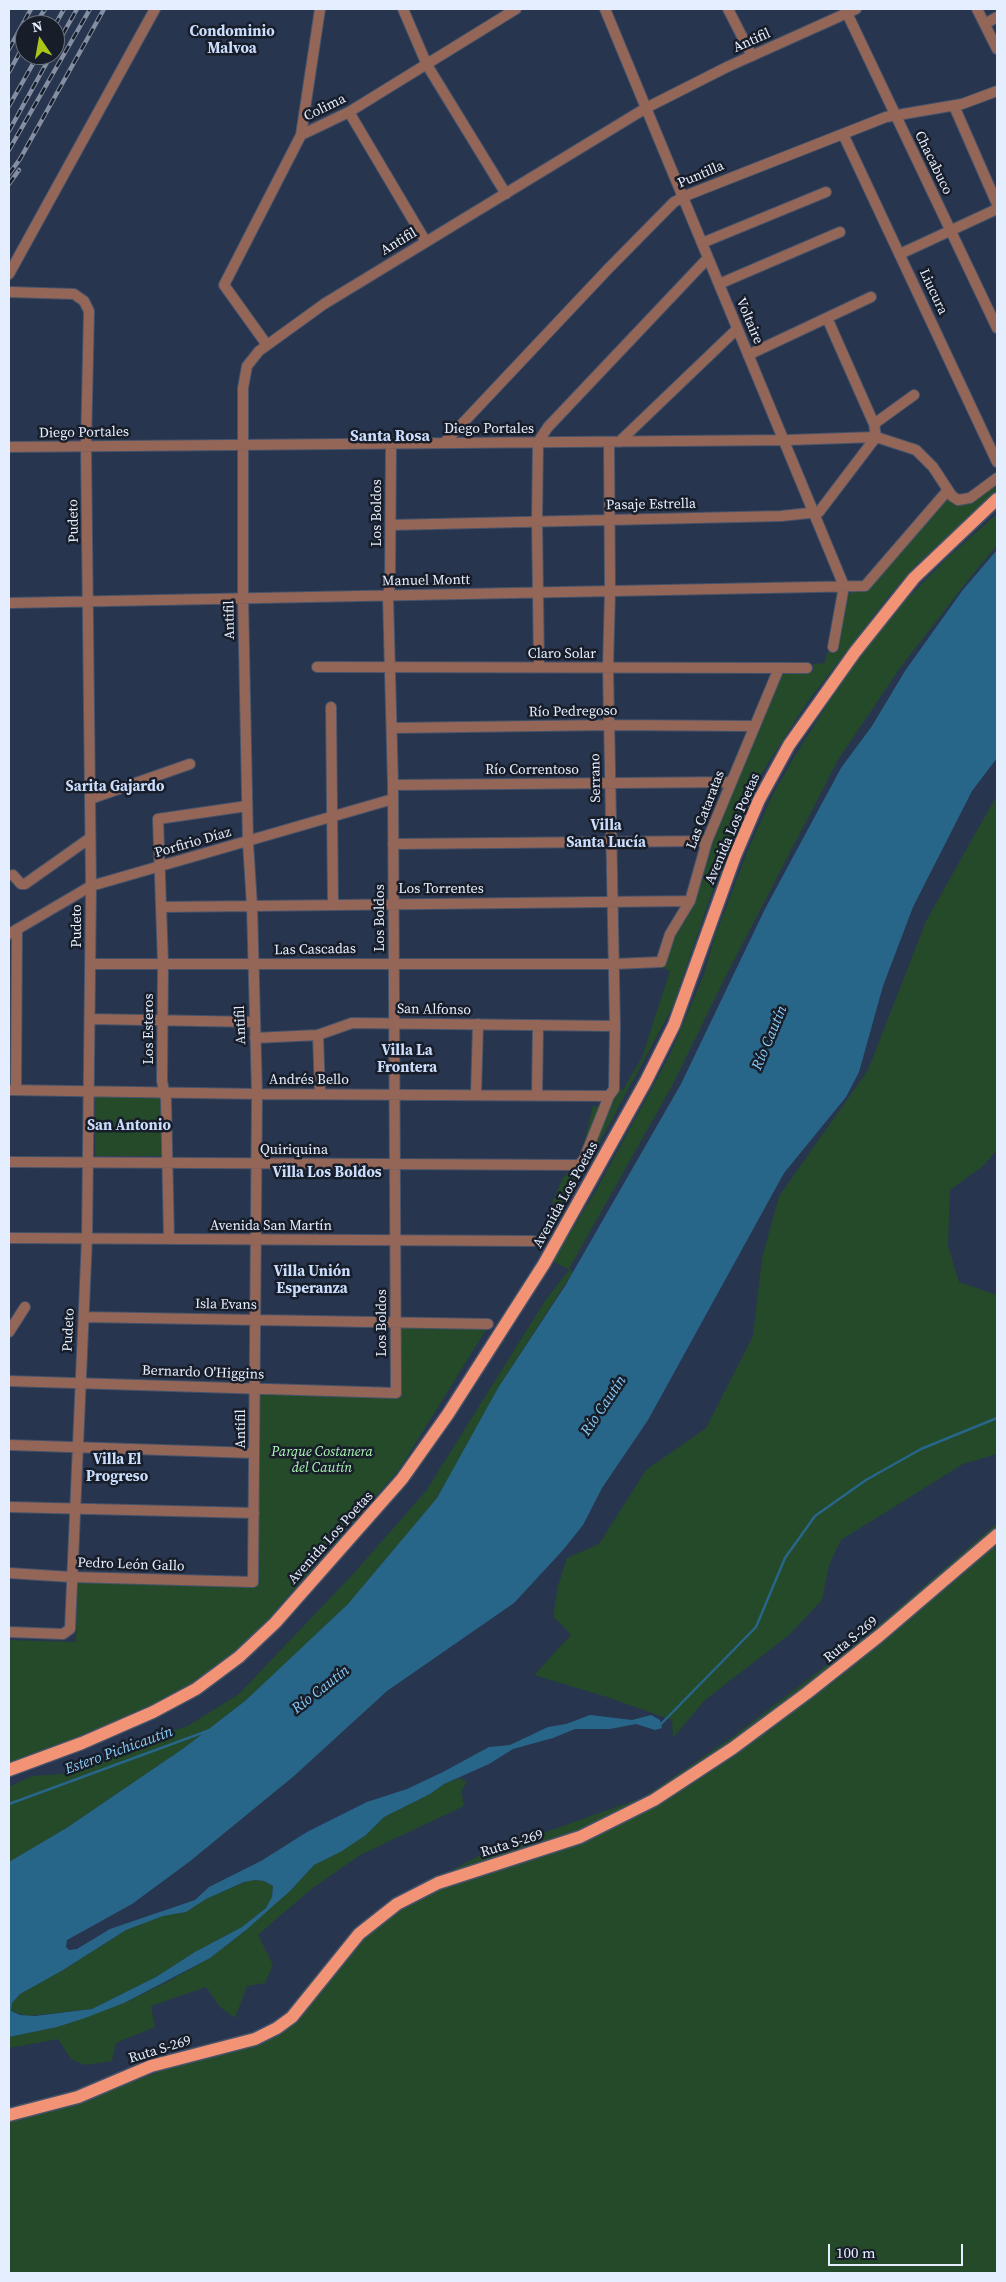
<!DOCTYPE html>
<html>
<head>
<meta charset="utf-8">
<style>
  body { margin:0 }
  #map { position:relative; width:1006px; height:2282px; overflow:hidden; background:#28354f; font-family:"Source Serif 4",serif }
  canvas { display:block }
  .frame { position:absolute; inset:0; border:10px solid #e5eefe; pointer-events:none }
  .north { position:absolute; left:15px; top:15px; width:50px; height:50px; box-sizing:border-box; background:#171d29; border:1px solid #69717e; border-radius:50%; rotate:348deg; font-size:14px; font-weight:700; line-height:20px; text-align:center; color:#e5eefe }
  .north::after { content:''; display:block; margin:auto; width:18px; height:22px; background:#aac718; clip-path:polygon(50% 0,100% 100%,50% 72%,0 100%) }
  .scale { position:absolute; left:828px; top:2244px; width:135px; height:22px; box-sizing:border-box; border:2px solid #e5eefe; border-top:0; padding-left:6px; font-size:15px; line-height:18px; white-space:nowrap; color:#e5eefe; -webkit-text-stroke:4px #171d29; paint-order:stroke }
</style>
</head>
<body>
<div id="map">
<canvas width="1006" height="2282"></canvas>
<div class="frame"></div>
<div class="north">N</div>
<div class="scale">100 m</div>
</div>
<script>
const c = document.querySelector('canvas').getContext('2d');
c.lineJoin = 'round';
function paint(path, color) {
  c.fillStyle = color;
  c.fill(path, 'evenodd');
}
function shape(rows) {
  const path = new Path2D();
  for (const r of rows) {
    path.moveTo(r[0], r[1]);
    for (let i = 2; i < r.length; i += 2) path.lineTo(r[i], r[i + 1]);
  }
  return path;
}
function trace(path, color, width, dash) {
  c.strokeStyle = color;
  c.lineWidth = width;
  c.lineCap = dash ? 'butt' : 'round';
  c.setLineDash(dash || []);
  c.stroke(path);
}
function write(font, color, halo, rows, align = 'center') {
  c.font = font + ' "Source Serif 4",serif';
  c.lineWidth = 5;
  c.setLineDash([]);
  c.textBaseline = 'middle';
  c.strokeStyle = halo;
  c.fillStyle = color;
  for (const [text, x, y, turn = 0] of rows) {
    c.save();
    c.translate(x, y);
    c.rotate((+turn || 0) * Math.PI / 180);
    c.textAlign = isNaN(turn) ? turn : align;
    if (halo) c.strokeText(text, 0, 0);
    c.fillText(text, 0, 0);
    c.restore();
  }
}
const green = shape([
  [997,471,997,491,915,566,889,596,806,704,763,771,752,791,725,855,672,1008,560,1216,552,1202,563,1178,580,1159,593,1106,608,1105,614,1101,618,1088,623,1090,642,1057,670,971,662,968,757,726,784,670,813,671,813,664,825,663,827,652,836,653,847,595,855,590,950,492,958,501],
  [997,514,997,545,969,579,900,668,838,760,729,970,673,1084,569,1269,573,1272,498,1388,437,1498,348,1604,245,1701,184,1748,68,1827,9,1862,9,1787,32,1776,73,1773,155,1735,186,1727,239,1694,354,1573,426,1491,545,1301,569,1270,553,1261,598,1187,670,1055,704,974,715,936,748,850,772,796,793,759,857,657,892,610,912,594,948,557],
  [997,795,997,1150,983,1166,950,1190,948,1246,959,1282,997,1295,997,1454,963,1464,841,1540,829,1565,822,1600,789,1635,705,1700,673,1738,672,1720,607,1697,534,1675,571,1635,553,1616,558,1586,567,1558,599,1544,646,1470,706,1428,753,1336,762,1258,779,1196,868,1070,926,921],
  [95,1096,163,1096,163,1156,95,1156],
  [397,1328,487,1328,399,1470,276,1610,272,1621,236,1653,191,1687,151,1709,9,1765,9,1640,76,1642,77,1582,255,1587,258,1394,399,1395],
  [997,1523,997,2273,9,2273,9,2120,80,2102,285,2023,301,1993,337,1952,418,1888,479,1856,644,1797,732,1737,873,1630],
  [459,1778,467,1782,461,1791,464,1806,360,1855,310,1890,258,1935,273,1965,265,1983,247,1986,235,2018,220,2007,206,1987,151,2006,155,2027,116,2043,112,2061,84,2065,71,2059,58,2039,9,2048,9,2037,57,2027,124,2003,169,1981,210,1958,246,1930,290,1891,314,1865,342,1851,366,1835,384,1817,430,1794,444,1784],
  [255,1880,264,1881,273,1886,272,1897,266,1908,242,1927,195,1952,156,1977,92,2009,28,2016,11,2011,12,2003,20,1994,63,1970,126,1930,163,1916,186,1912,206,1899,245,1882]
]);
const water = shape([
  [997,550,997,758,972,791,913,907,883,986,859,1072,846,1097,784,1173,648,1420,602,1488,583,1525,563,1550,514,1603,387,1691,294,1776,189,1862,132,1904,67,1940,66,1947,69,1950,77,1949,110,1929,195,1900,209,1887,261,1861,307,1832,367,1802,407,1789,443,1772,489,1747,510,1745,548,1727,566,1724,590,1715,632,1720,651,1715,660,1720,662,1728,655,1730,636,1724,610,1729,575,1729,553,1738,513,1749,489,1764,444,1784,430,1794,384,1817,366,1835,342,1851,314,1865,290,1891,246,1930,210,1958,193,1967,124,2003,85,2018,57,2027,9,2037,9,1862,68,1827,184,1748,245,1701,348,1604,437,1498,498,1388,565,1286,681,1084,765,909,841,768,872,726,905,671,962,591],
  [255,1880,264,1881,273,1886,272,1897,266,1908,242,1927,195,1952,156,1977,92,2009,35,2016,20,2015,11,2011,12,2003,20,1994,63,1970,126,1930,163,1916,186,1912,206,1899,244,1882]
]);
const stream = shape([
  [658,1724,661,1724,756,1627,785,1558,815,1516,866,1480,921,1449,997,1418],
  [9,1804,210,1730]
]);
const minor = shape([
  [403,9,427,65,506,194],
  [605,9,844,586,833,647],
  [728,9,752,56],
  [845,9,997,328],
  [977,9,997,49],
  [985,24,997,17],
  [954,106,997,204],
  [349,112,426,242],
  [843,134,997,462],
  [301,135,320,9],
  [702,243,826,192],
  [900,254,997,209],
  [9,274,155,9],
  [719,284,840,232],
  [9,292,74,294,84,301,89,311,86,446,91,886,87,1238,70,1629,63,1634,9,1632],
  [267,345,224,285,301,135,349,112,516,9],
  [748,355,871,297],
  [874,424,914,395],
  [619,442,737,329],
  [444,443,608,269,674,202,690,194,886,117,962,104,997,91],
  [9,447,788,440,876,437,916,450,933,467,952,496,958,500,970,498,997,478],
  [391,525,781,516,819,512,876,437,874,424,827,318],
  [9,603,865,586,948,490],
  [317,667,807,668],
  [539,667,537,521,538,442,548,427,708,258],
  [331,707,333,904],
  [392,728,609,725,754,726],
  [393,785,731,782],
  [90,799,190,764],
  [393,844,707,841],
  [13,875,21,884,25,884,90,838],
  [162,907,690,901],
  [9,934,91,886,393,799],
  [90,964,614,964,661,962,670,934,690,901,707,841,779,668],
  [90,1019,255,1022],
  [318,1035,320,1094],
  [255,1038,318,1035,352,1023,615,1026],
  [9,1090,257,1094,609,1096],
  [16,1090,17,929],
  [476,1095,478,1024],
  [537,1096,538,1025],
  [9,1162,579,1165,584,1159,609,1096,614,1089,615,1026,608,667,610,591,609,442],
  [9,1238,533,1241],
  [169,1239,166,1100,162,1081,163,963,158,819,247,806],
  [84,1317,488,1324],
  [9,1332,25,1307],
  [9,1381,396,1393,393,785,388,596,390,584,391,443],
  [9,1445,254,1453],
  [9,1507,254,1513],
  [9,1573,71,1577,253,1582,257,1094,252,906,248,842,243,598,243,388,247,366,259,351,324,304,646,108,727,67,856,9]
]);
const major = shape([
  [9,1770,82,1743,153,1712,196,1689,239,1657,275,1623,402,1479,448,1414,544,1264,646,1081,674,1025,735,856,759,800,789,745,855,652,914,578,997,499],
  [9,2115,78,2097,151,2066,255,2039,277,2028,292,2017,359,1934,397,1904,438,1883,580,1837,654,1800,733,1748,807,1693,879,1636,997,1535]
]);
const rail = shape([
  [35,25,45,9],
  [55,25,64,9],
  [55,48,77,9],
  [9,49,31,9],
  [9,72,25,43],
  [9,106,38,55],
  [9,131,51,55],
  [9,150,90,9],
  [9,174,20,159,104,9],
  [9,184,19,170]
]);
const streetNames = [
  ["Antifil",752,41,-24],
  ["Colima",325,108,-26],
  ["Chacabuco",933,163,64],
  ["Puntilla",701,175,-23],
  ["Antifil",399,242,-31],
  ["Liucura",933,292,65],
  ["Voltaire",749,321,67],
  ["Diego Portales",489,429],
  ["Diego Portales",84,433,-1],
  ["Pasaje Estrella",651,505,-1],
  ["Los Boldos",377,513,-90],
  ["Pudeto",74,521,-91],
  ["Manuel Montt",426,581,-1],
  ["Antifil",230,620,-91],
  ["Claro Solar",562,654],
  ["Río Pedregoso",573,712,-1],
  ["Río Correntoso",532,770],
  ["Serrano",596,778,-91],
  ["Las Cataratas",706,810,-69],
  ["Avenida Los Poetas",733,829,-67],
  ["Porfirio Díaz",193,843,-16],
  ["Los Torrentes",441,889],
  ["Los Boldos",380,918,-90],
  ["Pudeto",77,926,-90],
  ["Las Cascadas",315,950,-1],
  ["San Alfonso",434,1010,1],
  ["Antifil",241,1025,-92],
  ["Los Esteros",149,1029,-90],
  ["Andrés Bello",309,1080],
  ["Quiriquina",294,1150],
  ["Avenida Los Poetas",566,1195,-61],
  ["Avenida San Martín",271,1226],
  ["Isla Evans",226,1305,1],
  ["Los Boldos",382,1323,-90],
  ["Pudeto",69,1330,-87],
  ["Bernardo O'Higgins",203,1373,2],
  ["Antifil",241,1429,-90],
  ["Avenida Los Poetas",331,1538,-48],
  ["Pedro León Gallo",131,1565,2],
  ["Ruta S-269",851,1640,-39],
  ["Ruta S-269",512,1844,-17],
  ["Ruta S-269",160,2050,-17]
];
const parkNames = [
  ["Parque Costanera",322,1452],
  ["del Cautín",322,1468]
];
const neighbourhoodNames = [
  ["Condominio",232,32],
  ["Malvoa",232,49],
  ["Sarita Gajardo",115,787],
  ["Villa",606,826],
  ["Santa Lucía",606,843],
  ["Villa La",407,1051],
  ["Frontera",407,1068],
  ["San Antonio",129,1126],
  ["Villa Los Boldos",327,1173],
  ["Villa Unión",312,1272],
  ["Esperanza",312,1289],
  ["Villa El",117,1460],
  ["Progreso",117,1477]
];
const waterNames = [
  ["Río Cautín",770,1038,-67],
  ["Río Cautín",604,1406,-56],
  ["Río Cautín",321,1690,-38],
  ["Estero Pichicautín",119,1751,-20]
];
const quarterNames = [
  ["Santa Rosa",390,437]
];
paint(green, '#244a2a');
paint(water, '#286689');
trace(stream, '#286689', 2.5);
trace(minor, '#46536b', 12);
trace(major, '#46536b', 15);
trace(minor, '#946657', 10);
trace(major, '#f19374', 12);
trace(rail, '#848fa4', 4.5);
trace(rail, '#171d29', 2.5, [8]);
write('14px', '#e5eefe', '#171d29', streetNames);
write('italic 14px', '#adf6b5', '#171d29', parkNames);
write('bold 15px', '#cbddfd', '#171d29', neighbourhoodNames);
write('italic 15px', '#8acef9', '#171d29', waterNames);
write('bold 16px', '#cbddfd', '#171d29', quarterNames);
</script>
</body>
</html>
